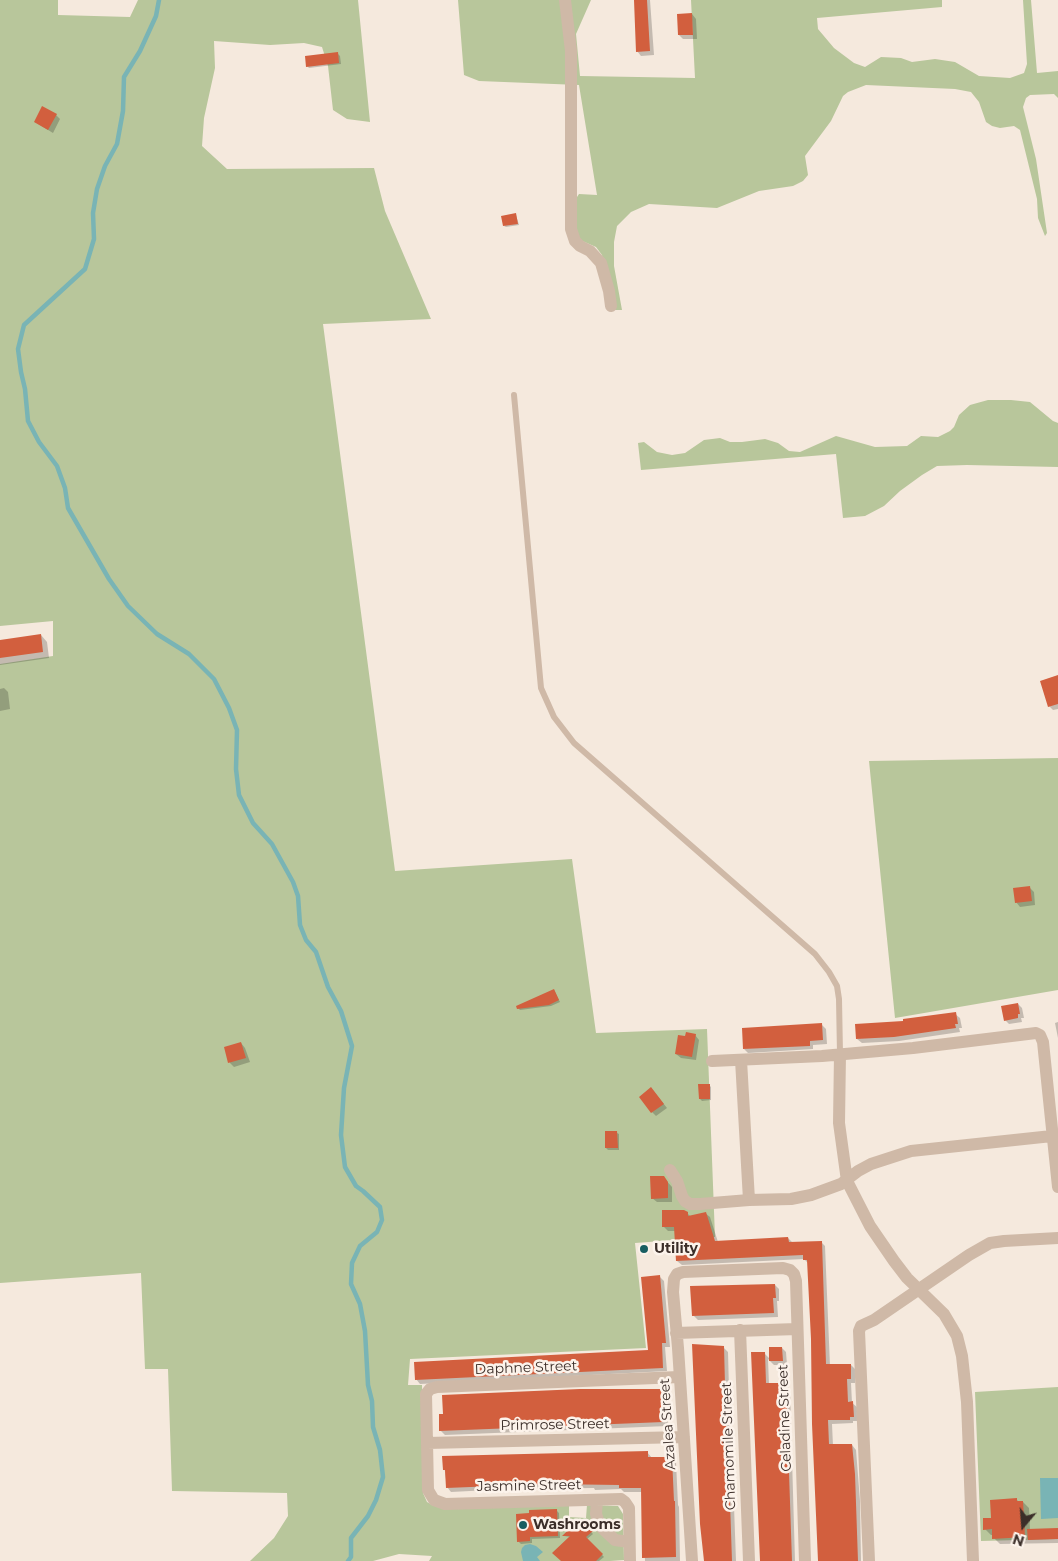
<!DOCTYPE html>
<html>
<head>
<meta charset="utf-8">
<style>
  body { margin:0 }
  #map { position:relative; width:1058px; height:1561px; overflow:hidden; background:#f5e9dd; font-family:Montserrat,sans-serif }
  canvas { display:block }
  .north { position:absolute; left:998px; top:1501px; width:50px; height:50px; -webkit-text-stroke:4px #fcf3eb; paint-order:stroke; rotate:198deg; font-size:14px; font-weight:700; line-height:20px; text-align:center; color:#3b2e29 }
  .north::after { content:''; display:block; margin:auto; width:18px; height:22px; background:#3b2e29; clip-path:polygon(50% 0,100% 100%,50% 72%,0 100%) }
</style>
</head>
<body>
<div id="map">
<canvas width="1058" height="1561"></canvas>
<div class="north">N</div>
</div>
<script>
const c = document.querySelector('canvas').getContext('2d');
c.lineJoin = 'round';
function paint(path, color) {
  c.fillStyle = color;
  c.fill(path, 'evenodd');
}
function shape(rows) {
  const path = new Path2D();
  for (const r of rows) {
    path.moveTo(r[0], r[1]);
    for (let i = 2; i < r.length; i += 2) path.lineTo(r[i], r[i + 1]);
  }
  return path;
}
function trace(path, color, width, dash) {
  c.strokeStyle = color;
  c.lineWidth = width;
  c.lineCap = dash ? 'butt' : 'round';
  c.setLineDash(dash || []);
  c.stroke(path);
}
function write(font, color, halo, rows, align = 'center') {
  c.font = font + ' Montserrat,sans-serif';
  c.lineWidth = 5;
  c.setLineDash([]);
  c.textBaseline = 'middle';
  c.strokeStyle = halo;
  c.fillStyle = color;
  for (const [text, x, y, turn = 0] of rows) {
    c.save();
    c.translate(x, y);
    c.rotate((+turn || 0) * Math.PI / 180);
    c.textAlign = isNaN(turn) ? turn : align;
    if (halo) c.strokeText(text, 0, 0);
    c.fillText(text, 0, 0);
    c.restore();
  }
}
const green = shape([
  [0,0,58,0,58,15,130,17,138,0,358,0,370,122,347,119,333,110,328,66,322,47,304,43,270,45,214,41,215,68,204,118,202,146,227,169,374,168,385,211,431,319,323,324,395,871,572,859,596,1033,707,1029,715,1237,635,1243,646,1348,410,1359,408,1385,422,1385,423,1493,427,1502,434,1506,569,1505,569,1517,586,1518,587,1505,618,1506,623,1514,624,1560,610,1561,429,1561,432,1556,399,1554,373,1561,250,1561,274,1538,288,1516,287,1493,172,1491,168,1369,145,1369,141,1273,0,1283,0,664,53,656,53,621,0,626],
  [458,0,591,0,576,34,580,76,695,78,691,0,942,0,942,7,817,18,818,29,834,48,854,63,865,67,881,57,901,58,912,62,935,59,955,62,979,76,1010,78,1024,73,1027,64,1023,0,1031,0,1037,73,1058,71,1058,98,1054,94,1030,95,1026,98,1023,107,1036,159,1047,233,1045,236,1038,218,1037,199,1020,130,1014,126,1000,128,992,126,986,122,979,102,971,92,955,89,866,85,848,92,843,96,831,121,805,156,808,175,803,181,793,186,759,191,717,208,649,204,631,212,617,226,614,242,614,266,622,310,615,310,602,255,596,247,580,240,576,232,575,200,579,194,597,195,579,85,479,81,464,75],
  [988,400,1011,400,1030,402,1053,421,1058,423,1058,467,967,465,937,466,922,475,900,491,884,506,865,516,843,518,836,454,641,470,638,443,644,442,657,452,672,455,685,453,704,440,720,438,730,442,742,442,765,439,778,443,789,451,800,452,836,436,875,447,907,446,921,436,938,437,950,431,954,427,959,415,970,405],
  [1058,758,1058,990,895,1018,869,761],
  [1058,1387,1058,1539,981,1541,975,1392]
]);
const water = shape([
  [1040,1478,1058,1478,1058,1518,1041,1519],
  [530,1544,536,1546,543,1552,537,1557,540,1561,523,1561,521,1552,522,1548,525,1545]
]);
const shadow = shape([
  [635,0,650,0,654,55,641,56,637,51],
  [692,14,696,19,697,39,683,39,679,35],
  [338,54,340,56,341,64,309,68,307,66],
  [56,115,60,119,53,133,35,122],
  [516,215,519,225,506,227,504,226],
  [41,635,47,642,49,658,0,665,0,641],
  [1058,676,1058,709,1053,710,1049,706],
  [4,688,8,692,10,709,0,711,0,689],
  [1029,887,1034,892,1035,905,1020,907,1016,902],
  [554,990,560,1002,551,1006,520,1010,518,1008],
  [1018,1004,1022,1008,1024,1018,1021,1018,1022,1022,1009,1024,1005,1020],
  [955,1014,960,1018,962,1028,959,1028,960,1032,899,1041,862,1043,857,1039,905,1022],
  [1058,1022,1058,1038,1055,1023],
  [822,1025,826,1029,827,1044,813,1045,813,1049,748,1053,744,1049],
  [695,1035,699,1040,696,1060,681,1058,676,1054],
  [241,1043,245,1048,250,1062,234,1067,230,1063,225,1048],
  [709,1085,711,1087,711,1100,702,1101,700,1099],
  [655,1093,667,1108,656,1116,652,1112],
  [617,1133,619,1134,619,1150,608,1150,606,1148],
  [663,1177,672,1187,672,1202,657,1202,652,1198],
  [687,1213,691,1217,705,1213,710,1217,718,1242,788,1238,793,1243,821,1242,825,1246,830,1366,851,1365,855,1369,855,1383,851,1383,852,1403,857,1407,857,1421,853,1421,853,1423,832,1424,833,1446,852,1445,856,1450,860,1501,861,1561,819,1561,809,1264,804,1259,682,1265,677,1261,676,1231,668,1231,664,1227],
  [659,1276,664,1281,670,1347,665,1347,667,1371,420,1384,416,1379,649,1351],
  [775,1285,779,1289,779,1301,777,1301,778,1317,698,1320,693,1315],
  [723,1347,728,1352,732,1504,734,1506,736,1561,705,1561],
  [782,1348,786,1352,787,1365,774,1365,768,1359,769,1385,785,1384,790,1389,795,1561,762,1561,764,1353,770,1359],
  [661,1390,665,1394,668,1426,445,1435,440,1430],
  [647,1452,652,1458,671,1458,676,1462,678,1505,679,1507,680,1561,645,1561,642,1492,624,1492,621,1489,595,1490,594,1488,509,1489,451,1492,447,1487,443,1457],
  [1017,1500,1019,1502,1023,1502,1029,1508,1030,1530,1058,1529,1058,1543,1000,1544,994,1538,993,1535,991,1535,985,1529,993,1519],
  [556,1510,559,1513,560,1538,532,1539,532,1543,521,1544,518,1541],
  [580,1520,593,1534,587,1539,604,1557,599,1561,576,1561,570,1537,564,1536]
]);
const stream = shape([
  [159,0,156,16,140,51,124,77,123,111,117,144,105,166,97,189,93,213,94,239,85,269,24,325,18,349,21,372,25,389,28,421,39,442,57,466,65,488,68,508,109,579,128,606,157,634,189,654,214,679,229,708,237,730,236,769,239,795,253,823,272,844,293,882,298,896,300,925,306,940,316,952,328,987,341,1011,352,1046,344,1088,341,1135,345,1167,356,1186,363,1191,380,1207,382,1220,377,1232,360,1246,352,1263,351,1284,360,1304,365,1331,368,1385,372,1401,373,1427,380,1450,383,1477,376,1500,368,1516,351,1538,351,1557,348,1561]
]);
const building = shape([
  [634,0,647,0,650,51,636,52],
  [692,13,693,35,678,35,677,14],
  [338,52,339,63,306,67,305,56],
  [42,106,57,114,48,130,34,122],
  [516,213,518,224,503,226,501,216],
  [41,634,43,652,0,658,0,640],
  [1058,675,1058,704,1048,707,1040,681],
  [1030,886,1032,901,1015,903,1013,888],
  [554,989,559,1000,549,1005,517,1009,516,1006],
  [1018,1003,1020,1014,1018,1014,1018,1018,1004,1021,1001,1006],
  [956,1012,958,1024,955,1024,956,1028,894,1037,856,1039,855,1024,903,1021,903,1019],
  [822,1023,823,1040,810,1041,810,1046,743,1049,742,1028],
  [686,1032,696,1034,692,1057,675,1054,678,1035,685,1036],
  [241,1042,246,1058,228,1063,224,1047],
  [698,1084,710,1084,710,1099,699,1099],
  [651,1087,664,1104,651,1113,639,1097],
  [605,1131,617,1131,618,1148,605,1148],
  [650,1176,664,1176,668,1182,668,1198,651,1199],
  [662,1210,684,1210,688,1212,688,1216,706,1212,715,1241,788,1237,789,1242,822,1241,826,1364,851,1364,851,1379,847,1379,848,1402,853,1401,854,1417,850,1417,850,1420,828,1420,829,1444,852,1444,855,1474,858,1561,818,1561,812,1424,811,1339,807,1260,803,1260,803,1255,676,1261,674,1227,662,1227],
  [660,1275,666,1343,662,1343,663,1368,415,1380,414,1362,648,1350,641,1277],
  [775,1284,776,1298,773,1298,774,1313,692,1316,690,1286],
  [692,1344,724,1346,728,1501,730,1501,732,1561,704,1561,700,1524],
  [769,1347,782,1347,783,1361,769,1361],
  [751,1352,765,1352,766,1383,786,1383,792,1561,760,1561],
  [580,1389,661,1389,664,1422,439,1431,439,1414,443,1414,442,1395],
  [648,1451,648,1457,672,1457,674,1501,675,1501,676,1557,642,1558,641,1488,619,1488,619,1485,547,1484,446,1488,445,1470,443,1470,442,1456],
  [1017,1498,1017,1501,1023,1501,1025,1537,992,1539,992,1529,983,1530,983,1518,991,1518,990,1500],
  [557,1509,558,1536,530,1537,530,1541,517,1542,516,1514,529,1513,529,1510],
  [580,1519,593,1531,586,1537,603,1554,596,1561,561,1561,552,1553,570,1536,562,1536],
  [1058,1528,1058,1539,1028,1540,1027,1529]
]);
const service = shape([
  [514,395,541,688,554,717,574,743,815,954,829,972,837,986,839,999,840,1054]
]);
const minor = shape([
  [565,0,571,51,571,229,575,241,580,246,590,251,601,263,609,291,611,306],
  [840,1054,839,1123,847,1181,870,1226,894,1261,907,1278,944,1314,957,1336,962,1356,967,1402,973,1561],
  [712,1061,822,1056,913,1048,1036,1033,1040,1035,1043,1042,1058,1187],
  [670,1170,677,1181,682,1196,685,1201,690,1204,700,1204,749,1200,741,1060],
  [749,1200,791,1199,811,1195,841,1184,858,1171,871,1164,911,1151,1052,1136],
  [740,1330,749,1561],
  [676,1333,797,1329],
  [427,1443,684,1437],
  [597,1500,596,1514,600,1526,615,1540,629,1542],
  [630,1561,629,1508,625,1502,621,1499,445,1504,434,1500,428,1490,426,1394,430,1389,437,1387,679,1377],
  [692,1561,678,1348,673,1292,674,1279,677,1274,683,1272,783,1268,790,1270,794,1274,796,1281,805,1561],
  [869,1561,859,1331,861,1326,874,1320,969,1255,990,1243,1004,1241,1058,1238]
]);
const markers = [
  [644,1249,5,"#195e61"],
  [523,1525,5,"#195e61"]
];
const poiNames = [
  ["Utility",654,1249],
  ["Washrooms",533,1525]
];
const streetNames = [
  ["Daphne Street",526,1368,-2],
  ["Celadine Street",785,1418,-92],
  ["Azalea Street",668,1424,-94],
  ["Primrose Street",555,1425,-1],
  ["Chamomile Street",729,1446,-92],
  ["Jasmine Street",529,1486,-1]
];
paint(green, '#b8c69b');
paint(water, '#79b4b5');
paint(shadow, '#0003');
trace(stream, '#79b4b5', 4.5);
paint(building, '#d25f3e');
trace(service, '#cfb9a7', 6);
trace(minor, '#cfb9a7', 12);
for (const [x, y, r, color] of markers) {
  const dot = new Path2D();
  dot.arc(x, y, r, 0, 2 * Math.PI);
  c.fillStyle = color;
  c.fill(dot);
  trace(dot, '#fcf3eb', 2);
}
write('bold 14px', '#3b2e29', '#fcf3eb', poiNames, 'left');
write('14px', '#3b2e29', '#fcf3eb', streetNames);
</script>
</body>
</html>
